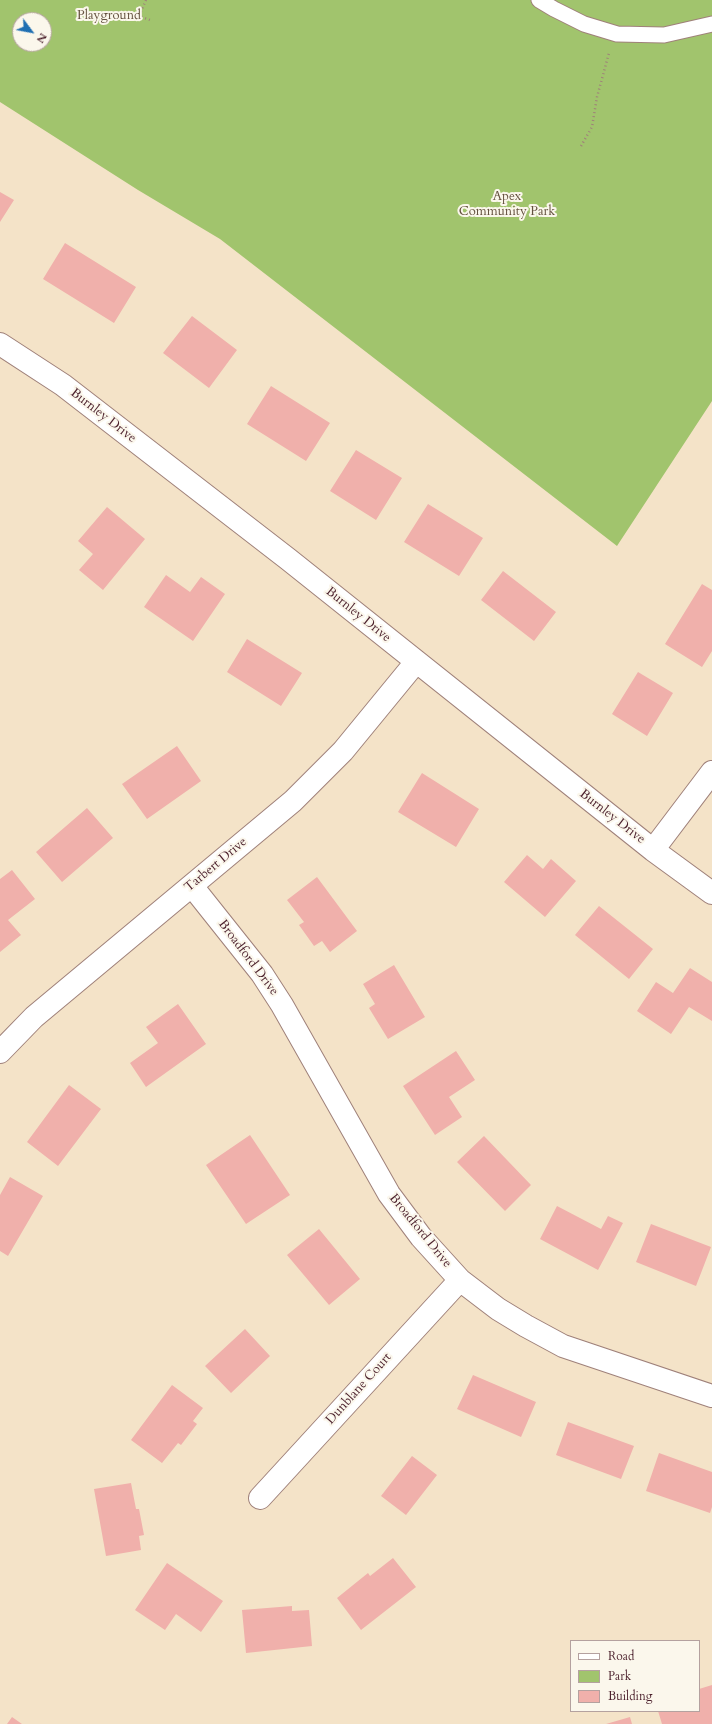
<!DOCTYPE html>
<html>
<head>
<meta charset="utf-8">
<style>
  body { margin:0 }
  #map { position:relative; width:712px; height:1724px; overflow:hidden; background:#f4e3c8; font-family:Cardo,serif }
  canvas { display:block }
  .legend { position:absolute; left:570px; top:1640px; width:130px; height:72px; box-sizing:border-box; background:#fbf7ec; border:1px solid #b4a19f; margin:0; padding:5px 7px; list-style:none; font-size:12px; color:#4a1f2b }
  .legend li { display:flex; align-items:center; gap:8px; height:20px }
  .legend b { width:20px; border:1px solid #b4a19f }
  .north { position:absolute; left:12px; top:12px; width:40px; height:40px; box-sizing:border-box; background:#fbf7ec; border:1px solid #b4a19f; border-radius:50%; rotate:122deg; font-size:11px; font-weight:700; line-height:16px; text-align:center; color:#4a1f2b }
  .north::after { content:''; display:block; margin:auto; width:14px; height:18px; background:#1f6fb2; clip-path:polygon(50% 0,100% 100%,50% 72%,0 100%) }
</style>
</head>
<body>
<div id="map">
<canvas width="712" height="1724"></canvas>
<ul class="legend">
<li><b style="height:5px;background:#fff"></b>Road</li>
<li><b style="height:11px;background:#a1c46d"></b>Park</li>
<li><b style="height:11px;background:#f0b0ab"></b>Building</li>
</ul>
<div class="north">N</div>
</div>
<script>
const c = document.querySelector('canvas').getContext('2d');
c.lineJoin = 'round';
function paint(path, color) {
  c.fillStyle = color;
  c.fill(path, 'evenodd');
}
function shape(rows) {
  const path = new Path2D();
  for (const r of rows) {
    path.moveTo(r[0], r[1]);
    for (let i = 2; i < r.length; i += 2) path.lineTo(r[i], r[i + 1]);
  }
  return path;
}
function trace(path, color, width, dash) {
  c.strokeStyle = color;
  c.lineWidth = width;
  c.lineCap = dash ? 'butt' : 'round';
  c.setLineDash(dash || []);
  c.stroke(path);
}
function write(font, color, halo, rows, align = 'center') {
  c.font = font + ' Cardo,serif';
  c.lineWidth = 4;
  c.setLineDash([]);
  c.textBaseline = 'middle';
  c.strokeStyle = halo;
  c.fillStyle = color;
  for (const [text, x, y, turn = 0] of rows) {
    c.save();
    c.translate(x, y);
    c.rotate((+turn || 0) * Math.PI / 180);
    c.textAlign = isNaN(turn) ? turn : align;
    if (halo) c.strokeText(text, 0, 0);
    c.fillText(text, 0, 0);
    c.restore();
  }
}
const green = shape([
  [0,0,712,0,712,401,617,546,220,239,138,190,0,102],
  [20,20,44,20,44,44,20,44]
]);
const building = shape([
  [0,192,14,200,0,222],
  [65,243,136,287,114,323,43,279],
  [192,316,237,350,209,388,163,353],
  [271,386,330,423,306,461,247,424],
  [356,450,402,478,376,520,330,491],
  [428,504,483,538,459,576,404,542],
  [107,507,145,539,103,590,79,570,93,554,78,541],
  [503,571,556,612,534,641,481,600],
  [166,575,190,592,201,577,225,594,193,641,144,607],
  [702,584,712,590,712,651,702,667,665,644],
  [247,639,302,673,281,706,227,672],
  [638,672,673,693,647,736,612,714],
  [177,746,201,781,147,819,122,784],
  [422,773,479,809,456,847,398,812],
  [87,808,113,838,62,882,36,852],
  [527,855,543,869,551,859,576,881,545,917,504,882],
  [12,870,35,899,8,920,21,935,0,952,0,879],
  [317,877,357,931,330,952,322,941,314,946,299,925,304,922,287,900],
  [599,906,653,949,629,979,575,935],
  [394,965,425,1017,388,1039,369,1008,375,1004,363,984],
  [690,968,712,982,712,1021,689,1007,671,1034,637,1011,656,982,673,993],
  [178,1004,206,1044,146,1087,130,1063,158,1043,146,1027],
  [456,1051,475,1080,449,1097,462,1117,435,1135,403,1086],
  [69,1085,101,1109,58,1166,27,1142],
  [250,1135,290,1195,246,1224,206,1165],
  [484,1136,531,1185,505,1211,457,1162],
  [10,1177,43,1196,8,1256,0,1251,0,1195],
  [557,1206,601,1229,608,1216,623,1223,598,1270,540,1239],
  [651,1224,711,1247,696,1286,636,1262],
  [319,1229,360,1279,329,1305,287,1255],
  [245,1329,270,1356,231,1393,205,1366],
  [473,1375,536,1402,521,1437,457,1409],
  [172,1385,203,1408,193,1421,197,1424,181,1445,178,1443,162,1463,131,1440],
  [568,1422,634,1446,621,1479,556,1455],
  [659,1453,712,1472,712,1507,710,1513,646,1491],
  [412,1456,437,1475,406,1515,381,1496],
  [131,1483,136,1509,139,1509,144,1535,139,1536,141,1550,106,1556,94,1489],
  [393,1558,416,1587,361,1630,337,1598,368,1573,370,1576],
  [167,1563,223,1601,201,1632,176,1614,165,1630,135,1610],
  [292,1606,292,1611,309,1610,312,1646,246,1653,242,1610],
  [712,1685,712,1724,662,1724,658,1711,699,1711,699,1689],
  [12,1717,22,1724,7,1724],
  [630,1717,632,1724,606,1724]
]);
const path = shape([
  [146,0,139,16,150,20],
  [581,146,592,127,597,97,609,53]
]);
const lane = shape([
  [539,0,554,9,584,24,617,34,664,35,712,24]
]);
const street = shape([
  [0,344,63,385,288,559,653,850,712,893],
  [653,850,712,772],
  [192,886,262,974,282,1005,389,1194,421,1237,460,1280,498,1309,526,1326,563,1346,712,1396],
  [0,1052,34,1017,293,801,343,751,416,662],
  [260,1498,460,1280]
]);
const parkNames = [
  ["Playground",109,16],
  ["Apex",507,197],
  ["Community Park",507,212]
];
const streetNames = [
  ["Burnley Drive",103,416,38],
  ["Burnley Drive",358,615,39],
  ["Burnley Drive",612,817,38],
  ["Tarbert Drive",216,865,-40],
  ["Broadford Drive",248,958,53],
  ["Broadford Drive",420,1231,51],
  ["Dunblane Court",359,1389,-48]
];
paint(green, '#a1c46d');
paint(building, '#f0b0ab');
trace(lane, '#9f817a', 17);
trace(street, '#9f817a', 24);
trace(path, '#9f817a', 2.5, [1, 3]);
trace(lane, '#fff', 15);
trace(street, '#fff', 22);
write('13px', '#64513f', '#fbf7ec', parkNames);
write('13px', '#4a1f2b', '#fbf7ec', streetNames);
</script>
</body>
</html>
